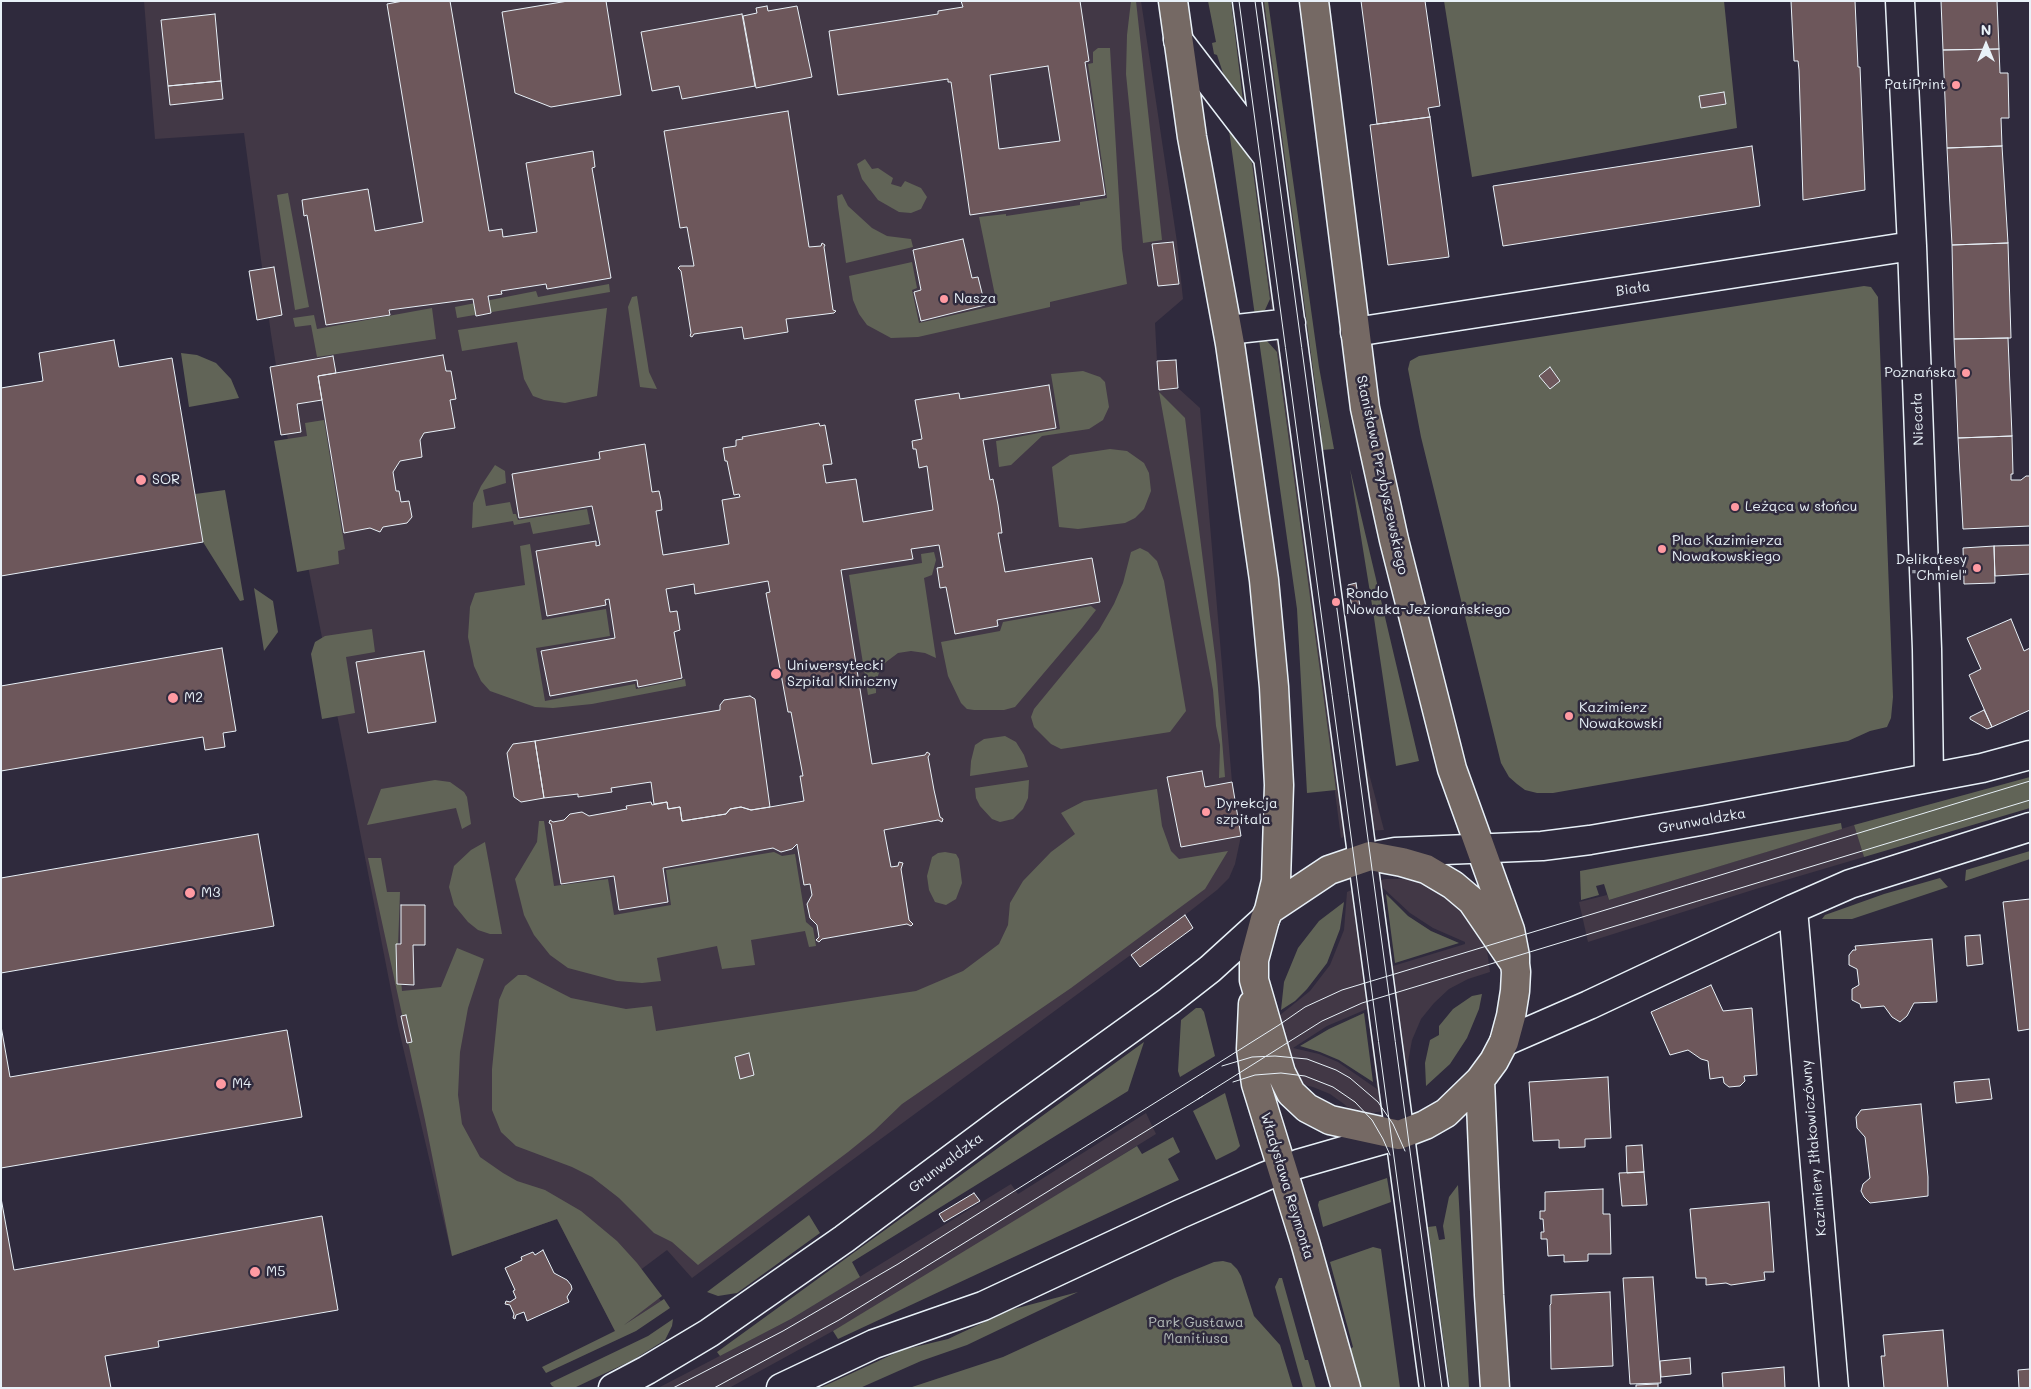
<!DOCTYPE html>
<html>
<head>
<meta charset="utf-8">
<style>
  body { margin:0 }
  #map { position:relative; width:2031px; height:1389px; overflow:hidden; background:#2f2a3d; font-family:Mali,sans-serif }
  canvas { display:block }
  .frame { position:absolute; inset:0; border:2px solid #e8f1f8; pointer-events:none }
  .north { position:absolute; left:1961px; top:20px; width:50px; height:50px; -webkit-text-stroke:4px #2f2a3d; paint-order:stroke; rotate:0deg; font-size:14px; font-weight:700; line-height:20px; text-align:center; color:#e8f1f8 }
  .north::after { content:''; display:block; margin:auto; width:18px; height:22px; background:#e8f1f8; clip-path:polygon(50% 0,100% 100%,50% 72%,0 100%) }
</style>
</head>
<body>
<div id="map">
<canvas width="2031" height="1389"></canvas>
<div class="frame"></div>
<div class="north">N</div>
</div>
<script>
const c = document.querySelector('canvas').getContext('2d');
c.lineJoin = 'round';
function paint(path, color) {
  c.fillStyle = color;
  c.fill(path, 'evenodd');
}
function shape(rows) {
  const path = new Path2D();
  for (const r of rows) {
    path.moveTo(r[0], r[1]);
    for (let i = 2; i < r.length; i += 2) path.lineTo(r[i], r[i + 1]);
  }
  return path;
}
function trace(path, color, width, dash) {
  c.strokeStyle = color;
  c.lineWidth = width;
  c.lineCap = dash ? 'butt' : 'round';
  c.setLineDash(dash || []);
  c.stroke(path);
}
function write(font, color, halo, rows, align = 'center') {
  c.font = font + ' Mali,sans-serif';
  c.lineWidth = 5;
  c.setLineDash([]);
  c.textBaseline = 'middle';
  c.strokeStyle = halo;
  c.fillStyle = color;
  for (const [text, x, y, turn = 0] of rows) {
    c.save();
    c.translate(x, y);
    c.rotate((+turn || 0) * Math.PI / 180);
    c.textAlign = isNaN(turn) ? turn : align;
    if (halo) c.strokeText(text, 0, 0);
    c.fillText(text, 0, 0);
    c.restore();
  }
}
const built = shape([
  [144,1,1141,1,1177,242,1183,299,1155,323,1157,361,1176,360,1178,388,1200,408,1232,782,1241,836,1235,864,1229,878,1217,890,1185,915,692,1278,667,1250,639,1271,661,1301,615,1331,557,1219,452,1256,398,1026,308,566,271,334,244,133,155,139],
  [1231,1,1264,1,1321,429,1322,450,1363,751,1384,830,1363,831,1341,838],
  [1854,825,1864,857,1759,888,1588,942,1579,902,1607,895,1609,900],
  [1386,879,1406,879,1427,883,1460,903,1486,943,1490,972,1468,979,1449,989,1434,1003,1421,1019,1412,1040,1408,1062,1411,1103,1392,1110,1356,1115,1344,1104,1330,1094,1313,1087,1296,1083,1275,1019,1310,991,1330,965,1344,930,1347,892,1366,883],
  [1382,887,1410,913,1433,928,1465,942,1465,944,1393,966],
  [1367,1009,1377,1089,1338,1062,1319,1054,1293,1048,1327,1026],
  [1146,1113,1156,1134,923,1278,833,1331,729,1388,658,1388,791,1319,1011,1184,1018,1194]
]);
const green = shape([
  [1131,1,1136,1,1162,240,1143,243,1126,74,1127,35],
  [1208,1,1231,1,1244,109,1226,82,1217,55,1214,54,1212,43,1216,42],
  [1264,1,1268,1,1319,367,1334,449,1322,450,1321,429],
  [1444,1,1724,1,1737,128,1472,177],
  [1098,48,1110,48,1122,249,1127,284,1050,302,1050,307,918,337,891,338,867,325,859,314,853,300,849,276,912,262,917,288,912,290,919,323,997,305,979,217,1006,214,1006,216,1080,205,1080,202,1107,198,1088,64,1093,63,1093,52],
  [1228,123,1252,163,1270,299,1265,310,1255,316],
  [865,159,872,169,878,168,893,178,891,184,901,187,905,181,921,188,927,197,921,209,911,213,899,212,878,200,862,179,857,164],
  [288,193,309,307,295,310,277,195],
  [842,194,848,206,872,228,887,236,911,239,913,247,846,263,838,207,837,196],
  [609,284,610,292,457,318,455,307,536,291,538,297],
  [1864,286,1871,287,1878,297,1893,697,1891,718,1887,727,1870,731,1848,741,1553,793,1537,793,1525,790,1517,784,1509,777,1501,763,1421,437,1408,369,1410,361,1419,356],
  [637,296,649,372,657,389,640,387,628,307,632,297],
  [432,308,436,339,317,357,311,325,295,327,293,318,314,315,317,329],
  [607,308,597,396,565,403,544,400,533,396,524,379,517,342,462,351,458,330],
  [1259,340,1267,341,1277,352,1336,790,1307,793,1297,609],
  [181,353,197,355,216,363,231,379,239,398,189,407],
  [1083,371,1100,377,1105,382,1109,407,1103,420,1089,429,1042,436,1011,465,999,467,996,441,1060,429,1051,374],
  [1159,392,1185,418,1216,664,1225,777,1219,778,1220,745,1216,726,1213,690],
  [324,420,345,549,338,551,339,564,297,572,274,441,307,436,305,423],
  [1110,449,1127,451,1144,463,1149,473,1151,491,1144,509,1135,518,1125,523,1078,529,1059,527,1052,467,1070,455],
  [495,465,505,471,506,483,483,490,486,506,510,502,513,514,516,514,518,520,587,509,590,524,533,534,530,522,514,525,513,521,472,528,473,503,481,486],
  [1350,469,1419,761,1396,766,1373,611],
  [225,490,244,600,240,601,203,542,195,494],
  [530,544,542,620,606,609,610,636,536,648,545,701,635,684,636,689,685,679,686,686,592,704,553,708,535,707,490,691,481,681,474,666,468,637,470,607,475,593,525,585,520,546],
  [1140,548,1148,552,1157,561,1164,581,1186,711,1170,732,1061,749,1051,744,1034,727,1031,717,1034,709,1099,630,1114,604,1123,583,1131,552],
  [934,552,936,560,932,575,924,578,936,658,925,653,911,651,898,653,886,662,880,670,876,681,876,693,868,695,849,575,922,563,921,554],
  [254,588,273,601,278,632,264,651],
  [1091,606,1096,610,1082,628,1015,707,1004,710,974,710,967,709,961,703,948,676,941,642,1000,631,1003,622],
  [372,629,375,652,346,657,355,713,322,719,311,654,315,642,325,636],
  [1005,736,1016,742,1024,755,1028,767,970,776,971,761,975,745,984,739],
  [2030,777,2030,808,1864,857,1854,825],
  [435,780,450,782,464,792,467,797,471,824,462,829,456,808,367,825,381,789],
  [1029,780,1028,798,1023,809,1013,819,1000,822,992,819,980,806,976,798,975,788],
  [1157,789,1162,826,1171,851,1179,859,1228,851,1205,889,1071,988,902,1104,874,1131,848,1152,698,1265,672,1242,654,1233,619,1198,592,1177,572,1167,516,1146,501,1132,492,1110,492,1069,499,1000,505,986,518,975,526,975,571,998,626,1009,652,1006,656,1031,916,991,963,971,999,944,1008,925,1010,903,1023,881,1051,852,1075,834,1061,813,1084,801],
  [539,821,544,821,554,886,608,879,614,915,671,905,666,870,774,852,782,856,795,854,806,922,813,928,816,946,809,947,805,931,751,940,755,965,722,969,717,946,657,958,661,981,642,983,617,981,568,968,550,955,534,935,524,915,515,879,537,842],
  [1841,823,1842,829,1609,900,1604,884,1596,886,1599,895,1581,900,1580,871],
  [485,842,502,934,490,934,478,930,468,922,454,905,449,887,454,866,471,850],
  [2030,851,2030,859,1965,881,1966,870],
  [945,852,956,854,959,859,962,883,956,899,946,905,935,902,929,890,927,876,932,857,938,853],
  [368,858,381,858,387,892,400,892,398,947,402,991,441,987,457,948,484,959,468,1008,460,1052,458,1095,462,1124,480,1157,503,1173,517,1181,545,1190,581,1211,617,1241,637,1263,662,1296,624,1325,664,1299,670,1308,636,1331,546,1373,542,1367,615,1331,557,1219,452,1256,425,1120],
  [1940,878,1948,887,1852,919,1822,919,1825,915,1884,894],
  [1386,894,1408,916,1431,931,1459,943,1395,963],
  [1344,902,1340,929,1327,963,1307,989,1295,1001,1281,1010,1284,982,1298,948,1319,921],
  [1482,994,1479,1009,1467,1038,1450,1064,1426,1086,1425,1063,1430,1040,1439,1035,1439,1026,1453,1009,1472,996],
  [1196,1008,1201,1008,1204,1012,1215,1056,1180,1077,1178,1071,1181,1020],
  [1364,1013,1373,1082,1339,1060,1320,1052,1300,1046,1329,1029],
  [1144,1042,1128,1091,852,1262,860,1277,791,1319,720,1356,717,1352],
  [1225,1093,1240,1146,1236,1150,1216,1160,1193,1111],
  [1173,1137,1180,1152,1168,1159,1179,1180,838,1339,833,1331,1137,1146,1142,1154],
  [1387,1178,1391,1202,1323,1227,1318,1205,1319,1201],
  [1458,1185,1469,1388,1450,1388,1428,1227,1436,1226,1439,1240,1445,1239,1443,1226,1449,1197],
  [809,1215,820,1233,737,1293,718,1296,707,1292],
  [1373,1247,1381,1249,1400,1388,1361,1388,1350,1349,1353,1347,1330,1262],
  [1223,1261,1231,1263,1237,1269,1241,1276,1254,1316,1280,1345,1293,1388,909,1388,1003,1357,1175,1278,1214,1262],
  [1279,1278,1282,1278,1305,1360,1308,1360,1316,1388,1303,1388,1275,1287],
  [1078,1292,967,1345,921,1361,860,1388,820,1388,902,1350,948,1339,1010,1310],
  [673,1319,672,1326,665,1340,633,1360,574,1388,556,1388,552,1386,550,1383,648,1336]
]);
const building = shape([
  [403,1,450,1,489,231,502,229,503,237,537,232,526,163,593,151,595,167,592,168,611,278,547,289,546,284,501,291,502,294,488,296,491,313,476,316,473,299,389,310,390,315,326,325,307,215,304,216,302,200,368,189,375,231,423,222,387,4,403,1],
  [568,1,606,1,621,95,551,107,515,93,502,12,568,1],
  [961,1,1080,1,1089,61,1085,62,1105,195,970,215,951,82,948,82,948,79,838,95,829,31,938,14,938,11,963,7,961,1],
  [1048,66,1060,141,999,149,990,75,1048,66],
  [1361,1,1425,1,1440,106,1428,108,1430,117,1377,124,1361,1],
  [1791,1,1855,1,1858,67,1860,67,1865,190,1803,200,1799,70,1798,61,1794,61,1791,1],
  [1941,1,1997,1,1999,49,1943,50,1941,1],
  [767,6,768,11,797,6,812,77,756,88,743,16,757,13,756,8,767,6],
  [215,14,221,81,168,86,161,20,215,14],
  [742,14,755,86,682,99,679,86,652,91,641,32,742,14],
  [1999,49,2000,73,2008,73,2009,118,2001,118,2002,146,1947,148,1943,50,1999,49],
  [221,81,223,99,170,105,168,86,221,81],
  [1724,92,1726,104,1701,108,1699,96,1724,92],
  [788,111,809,247,821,246,822,243,825,245,824,247,833,310,836,311,834,313,786,319,788,332,744,339,742,327,694,334,692,337,690,336,691,333,681,271,678,268,680,266,694,266,687,227,680,228,664,131,788,111],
  [1430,117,1449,257,1388,265,1370,125,1430,117],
  [1752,146,1760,206,1503,246,1493,186,1752,146],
  [2002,146,2008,243,1952,245,1947,148,2002,146],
  [963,239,972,278,978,277,985,305,921,321,914,292,921,290,913,250,963,239],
  [1173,242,1179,284,1158,286,1152,244,1173,242],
  [2008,243,2011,338,1954,339,1952,245,2008,243],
  [274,267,282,315,257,320,249,271,274,267],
  [2008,338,2012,436,1958,438,1954,339,2008,338],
  [114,340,119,367,172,358,203,542,1,576,1,388,43,381,39,353,114,340],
  [443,355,446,371,451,371,456,399,450,400,455,428,424,433,420,440,422,457,400,461,393,472,396,491,399,491,401,502,409,501,412,517,407,523,383,527,380,532,370,528,344,533,318,376,443,355],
  [333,356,336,373,318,376,322,400,297,404,301,432,281,435,270,367,333,356],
  [1176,360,1178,388,1159,390,1157,361,1176,360],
  [1550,367,1560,381,1550,389,1539,376,1550,367],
  [1049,385,1056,428,983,440,990,480,993,479,998,505,1002,533,998,533,1005,572,1092,558,1100,602,997,620,998,626,955,634,946,587,940,588,937,568,943,567,939,545,911,549,913,559,841,570,872,764,925,755,927,752,930,754,928,757,934,790,940,817,943,819,942,822,938,820,884,830,891,867,898,866,899,862,903,863,901,869,909,920,913,924,911,926,907,924,822,939,819,942,816,940,819,937,817,925,810,918,807,904,812,895,810,884,804,885,797,844,792,849,781,852,773,848,663,868,668,902,619,910,614,876,561,884,551,824,549,823,550,820,553,822,564,820,570,814,582,812,589,816,627,809,626,806,651,802,652,805,667,802,668,809,680,807,682,821,726,814,730,809,741,807,751,810,770,807,804,801,800,776,803,776,791,712,788,712,766,593,770,592,768,581,695,594,694,584,666,589,670,612,677,611,680,630,674,632,682,678,638,687,637,680,550,696,541,651,615,638,609,599,605,600,606,605,547,616,536,551,596,541,596,546,600,545,592,506,519,518,512,474,600,459,599,452,645,444,652,492,659,491,661,500,662,510,656,511,663,555,729,544,722,500,740,497,739,494,734,495,727,461,725,461,723,448,736,446,736,440,743,439,742,437,819,423,820,426,825,425,832,464,823,465,826,483,856,479,863,522,933,510,927,466,919,468,916,449,913,449,912,441,922,439,915,400,959,393,960,399,1049,385],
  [2012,436,2013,474,2011,474,2011,480,2021,480,2026,476,2030,476,2030,526,1963,529,1958,438,2012,436],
  [2030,545,2030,574,1995,576,1994,546,2030,545],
  [1994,546,1995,583,1964,584,1963,548,1994,546],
  [1356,583,1361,612,1353,613,1348,585,1356,583],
  [2011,619,2024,651,2030,648,2030,710,1992,727,1969,675,1981,669,1967,638,2011,619],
  [222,648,236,731,223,733,225,747,205,750,203,737,1,771,1,686,222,648],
  [424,651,436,722,368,733,356,662,424,651],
  [750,696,755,699,770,807,751,810,741,807,730,809,726,814,682,821,680,807,668,809,667,802,654,804,651,782,611,788,612,792,578,797,578,794,544,798,535,741,720,710,720,705,724,700,750,696],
  [1984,710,1992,727,1987,729,1970,719,1970,717,1984,710],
  [535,741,544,798,521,802,514,797,507,753,513,744,535,741],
  [1202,771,1205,787,1232,782,1241,836,1181,847,1167,777,1202,771],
  [258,834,274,926,1,973,1,878,258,834],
  [2030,899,2030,1029,2018,1031,2003,902,2030,899],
  [401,905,425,905,425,945,413,945,414,985,397,984,396,944,401,944,401,905],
  [1185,915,1193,928,1140,967,1131,955,1185,915],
  [1980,935,1983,964,1967,966,1965,936,1980,935],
  [1932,939,1937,1002,1914,1003,1907,1016,1900,1022,1892,1017,1884,1006,1861,1008,1860,1004,1852,1000,1852,989,1859,985,1857,969,1849,965,1849,955,1853,950,1856,950,1855,946,1932,939],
  [1711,985,1723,1011,1752,1008,1757,1075,1744,1076,1745,1081,1740,1086,1729,1087,1724,1083,1723,1077,1710,1079,1708,1061,1701,1059,1688,1050,1670,1055,1651,1012,1711,985],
  [406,1015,412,1042,407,1043,401,1016,406,1015],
  [1,1026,10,1077,287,1030,302,1117,1,1168,1,1026],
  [749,1053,754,1075,740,1079,735,1057,749,1053],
  [1608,1077,1611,1138,1585,1139,1585,1147,1559,1148,1559,1140,1533,1141,1529,1082,1608,1077],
  [1989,1079,1992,1099,1956,1103,1954,1082,1989,1079],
  [1921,1104,1928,1177,1928,1196,1870,1203,1864,1197,1861,1191,1863,1184,1870,1178,1865,1137,1857,1128,1856,1117,1861,1110,1921,1104],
  [1642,1145,1644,1172,1627,1173,1626,1146,1642,1145],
  [1644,1172,1647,1205,1622,1206,1619,1173,1644,1172],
  [1603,1189,1603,1214,1610,1214,1611,1254,1588,1254,1588,1261,1564,1262,1564,1255,1548,1256,1547,1239,1541,1239,1541,1232,1544,1232,1543,1219,1540,1219,1540,1211,1545,1211,1545,1192,1603,1189],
  [974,1193,980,1201,944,1222,939,1214,974,1193],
  [1,1198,14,1270,322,1216,338,1310,158,1341,159,1347,105,1356,111,1388,1,1388,1,1198],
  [1769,1202,1774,1272,1764,1272,1765,1280,1731,1285,1726,1283,1706,1285,1706,1278,1696,1278,1690,1209,1769,1202],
  [543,1250,554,1273,567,1280,571,1285,572,1289,567,1297,569,1302,527,1321,524,1312,516,1315,515,1319,513,1318,514,1314,510,1305,505,1304,506,1301,510,1302,516,1298,513,1291,515,1290,505,1268,522,1260,521,1257,533,1252,535,1255,543,1250],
  [1653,1277,1661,1383,1630,1384,1623,1278,1653,1277],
  [1610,1292,1613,1366,1551,1369,1550,1305,1551,1304,1551,1295,1610,1292],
  [1943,1330,1948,1388,1884,1388,1881,1356,1885,1356,1883,1335,1943,1330],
  [1690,1358,1691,1374,1661,1377,1660,1361,1690,1358],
  [1784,1367,1785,1388,1723,1388,1722,1373,1784,1367],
  [2030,1369,2030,1388,2019,1388,2018,1370,2030,1369],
  [1658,1384,1658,1388,1636,1388,1636,1385,1658,1384]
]);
const minor = shape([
  [1247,1,1434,1388],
  [1900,1,1912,246,1927,649,1929,777],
  [1178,40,1267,156],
  [1228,330,1291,323],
  [1355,332,1912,246],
  [1379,855,1395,852,1542,846,1590,840,1706,820,1982,768,2030,755],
  [1793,909,1834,1388],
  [1504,1042,1589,1005,1793,909,1850,884,2030,827],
  [613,1388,647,1370,709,1333,844,1239,1009,1116,1169,1001,1210,969,1265,919],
  [781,1388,874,1344,983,1306,1180,1214,1266,1176,1298,1164,1399,1135]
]);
const major = shape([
  [1173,1,1192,137,1230,344,1264,580,1274,687,1279,785,1276,881,1269,910],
  [1314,1,1365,408,1394,540,1452,769,1510,930,1515,956,1515,964,1516,972,1515,991,1511,1016,1504,1042,1494,1061,1480,1080,1446,1113,1425,1125,1399,1135,1330,1120,1307,1108,1291,1093,1281,1073,1254,980,1254,960,1265,919,1269,910,1329,870,1370,856,1402,862,1426,869,1453,885,1472,901,1515,964],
  [1253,1004,1251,1049,1256,1084,1305,1242,1346,1388],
  [1480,1080,1489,1295,1495,1388]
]);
const tram = shape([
  [1239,1,1425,1388],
  [1255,1,1442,1388],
  [1222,1066,1252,1057,1275,1056,1307,1059,1336,1070,1350,1078,1378,1102,1393,1124,1405,1151],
  [1233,1082,1255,1075,1281,1073,1305,1076,1333,1087,1355,1102,1372,1120,1383,1139,1390,1155],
  [1198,1099,1322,1021,1362,1003,2030,800],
  [673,1388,783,1331,898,1264,1279,1025,1305,1007,1342,990,2030,781],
  [714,1388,839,1320,1203,1096]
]);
const markers = [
  [1956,85,5,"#ff9aa2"],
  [944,299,5,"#ff9aa2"],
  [1966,373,5,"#ff9aa2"],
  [141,480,6,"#ff9aa2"],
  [1735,507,5,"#ff9aa2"],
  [1662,549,5,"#ff9aa2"],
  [1977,568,5,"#ff9aa2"],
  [1336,602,5,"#ff9aa2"],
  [776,674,6,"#ff9aa2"],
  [173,698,6,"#ff9aa2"],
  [1569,716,5,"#ff9aa2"],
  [1206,812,5,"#ff9aa2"],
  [190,893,6,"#ff9aa2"],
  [221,1084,6,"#ff9aa2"],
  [255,1272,6,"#ff9aa2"]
];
const poiNames = [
  ["PatiPrint",1946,85,"right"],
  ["Nasza",954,299],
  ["Poznańska",1956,373,"right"],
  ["SOR",152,480],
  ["Leżąca w słońcu",1745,507],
  ["Plac Kazimierza",1672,541],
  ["Nowakowskiego",1672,557],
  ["Delikatesy",1967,560,"right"],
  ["\"Chmiel\"",1967,576,"right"],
  ["Rondo",1346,594],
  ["Nowaka-Jeziorańskiego",1346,610],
  ["Uniwersytecki",787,666],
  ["Szpital Kliniczny",787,682],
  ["M2",184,698],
  ["Kazimierz",1579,708],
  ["Nowakowski",1579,724],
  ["Dyrekcja",1216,804],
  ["szpitala",1216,820],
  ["M3",201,893],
  ["M4",232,1084],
  ["M5",266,1272]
];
const streetNames = [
  ["Biała",1633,289,-9],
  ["Niecała",1918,419,-92],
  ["Stanisława Przybyszewskiego",1382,475,78],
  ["Grunwaldzka",1702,821,-10],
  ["Kazimiery Iłłakowiczówny",1814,1148,-95],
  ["Grunwaldzka",946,1163,-37],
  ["Władysława Reymonta",1287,1186,73]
];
const parkNames = [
  ["Park Gustawa",1196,1323],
  ["Manitiusa",1196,1339]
];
paint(built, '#423846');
paint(green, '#616457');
paint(building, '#6d575b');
trace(building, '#e8f1f8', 1);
trace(minor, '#e8f1f8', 31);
trace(major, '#e8f1f8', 31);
trace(minor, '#2f2a3d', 28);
trace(major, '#756964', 28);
trace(tram, '#e8f1f8', 1);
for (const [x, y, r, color] of markers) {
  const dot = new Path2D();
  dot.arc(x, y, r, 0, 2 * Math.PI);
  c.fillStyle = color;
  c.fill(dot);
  trace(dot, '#2f2a3d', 2);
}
write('14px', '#e8f1f8', '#2f2a3d', poiNames, 'left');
write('14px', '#e8f1f8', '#2f2a3d', streetNames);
write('14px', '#b2b9b8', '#2f2a3d', parkNames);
</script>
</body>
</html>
